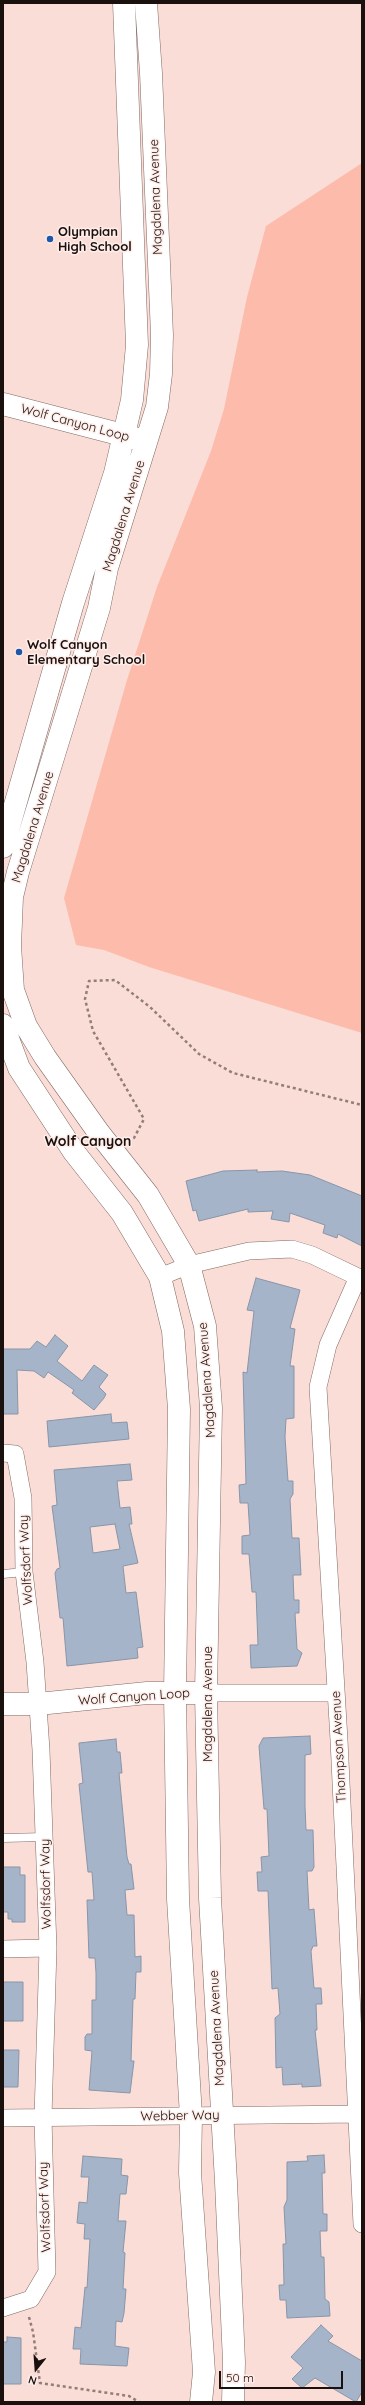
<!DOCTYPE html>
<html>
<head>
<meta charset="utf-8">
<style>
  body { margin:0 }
  #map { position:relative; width:365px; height:2405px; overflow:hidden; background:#faddd6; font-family:Quicksand,sans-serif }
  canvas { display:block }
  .frame { position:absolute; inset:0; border:4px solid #1a100e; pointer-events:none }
  .north { position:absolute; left:16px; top:2349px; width:40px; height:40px; -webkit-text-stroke:3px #ffede9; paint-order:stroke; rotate:197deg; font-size:11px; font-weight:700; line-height:16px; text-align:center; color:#1a100e }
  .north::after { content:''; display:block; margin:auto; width:14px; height:18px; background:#1a100e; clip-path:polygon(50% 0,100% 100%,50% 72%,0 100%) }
  .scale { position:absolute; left:219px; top:2371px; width:124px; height:18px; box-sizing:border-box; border:2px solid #1a100e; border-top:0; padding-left:5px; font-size:12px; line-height:14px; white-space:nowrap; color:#1a100e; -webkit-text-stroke:3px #ffede9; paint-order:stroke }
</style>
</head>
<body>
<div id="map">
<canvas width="365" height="2405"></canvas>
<div class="frame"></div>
<div class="north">N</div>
<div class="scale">50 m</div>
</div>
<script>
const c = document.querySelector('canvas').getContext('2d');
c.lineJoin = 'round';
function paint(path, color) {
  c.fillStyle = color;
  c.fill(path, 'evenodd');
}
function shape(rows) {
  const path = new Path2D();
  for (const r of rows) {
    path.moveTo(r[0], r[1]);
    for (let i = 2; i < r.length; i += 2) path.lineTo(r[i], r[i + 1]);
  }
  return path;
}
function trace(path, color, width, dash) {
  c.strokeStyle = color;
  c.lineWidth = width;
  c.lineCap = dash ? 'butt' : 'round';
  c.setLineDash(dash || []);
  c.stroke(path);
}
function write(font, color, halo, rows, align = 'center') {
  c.font = font + ' Quicksand,sans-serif';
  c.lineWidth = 3;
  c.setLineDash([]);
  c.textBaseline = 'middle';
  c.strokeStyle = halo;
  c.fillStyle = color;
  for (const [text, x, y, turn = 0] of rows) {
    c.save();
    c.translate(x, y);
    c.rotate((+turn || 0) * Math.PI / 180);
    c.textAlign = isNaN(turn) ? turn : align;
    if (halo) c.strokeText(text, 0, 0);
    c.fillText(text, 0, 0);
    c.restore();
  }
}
const green = shape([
  [362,163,362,1033,149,967,104,950,76,945,64,898,127,680,157,587,211,451,224,409,247,297,266,226]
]);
const building = shape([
  [257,1170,257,1172,282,1171,310,1175,362,1196,362,1246,338,1234,337,1238,323,1233,325,1225,290,1213,289,1222,271,1219,273,1211,248,1212,248,1209,199,1221,196,1210,193,1211,186,1181,223,1171,257,1170],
  [256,1278,300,1290,290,1328,295,1329,290,1366,294,1366,294,1418,286,1419,285,1437,288,1481,293,1481,293,1494,290,1499,292,1538,299,1538,301,1575,293,1575,294,1600,299,1600,299,1613,295,1613,297,1649,302,1653,297,1666,251,1668,250,1645,258,1645,256,1592,252,1592,249,1554,242,1554,242,1536,250,1535,248,1503,240,1503,239,1485,246,1484,243,1372,247,1373,254,1311,247,1310,256,1278],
  [55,1335,68,1346,57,1361,82,1381,94,1365,108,1375,99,1387,106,1394,104,1398,94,1410,72,1393,74,1390,48,1372,44,1378,34,1371,17,1370,18,1414,3,1414,3,1349,30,1349,37,1341,46,1347,55,1335],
  [111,1414,112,1423,127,1422,129,1439,49,1447,47,1421,111,1414],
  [130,1464,132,1480,117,1481,120,1508,130,1507,132,1524,129,1524,138,1563,123,1566,126,1593,136,1592,143,1647,137,1648,138,1658,67,1666,63,1618,60,1618,55,1573,57,1569,60,1568,52,1506,57,1505,54,1470,130,1464],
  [115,1524,120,1549,93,1553,90,1527,115,1524],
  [310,1736,311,1754,305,1755,305,1806,306,1830,313,1830,314,1867,312,1871,307,1871,309,1910,314,1909,316,1936,317,1946,313,1946,311,1951,314,1988,321,1988,322,2004,316,2004,317,2030,315,2030,321,2086,302,2087,302,2084,283,2085,282,2067,276,2068,275,2018,280,2014,278,1988,272,1989,268,1891,258,1891,257,1872,262,1872,261,1857,269,1856,267,1809,264,1809,259,1746,263,1738,310,1736],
  [116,1739,117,1752,120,1752,122,1773,119,1773,127,1857,129,1864,131,1864,134,1889,125,1890,127,1915,134,1915,135,1957,141,1956,141,1972,136,1972,135,1999,133,1999,131,2061,134,2061,130,2093,89,2090,92,2051,85,2050,85,2037,87,2034,92,2034,92,2000,96,2000,96,1973,95,1958,89,1958,87,1900,94,1900,92,1872,88,1872,79,1784,83,1783,79,1745,79,1743,116,1739],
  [3,1867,20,1867,20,1875,25,1875,25,1922,12,1922,12,1919,8,1919,8,1912,3,1912,3,1867],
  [3,1982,23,1982,23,2021,3,2021,3,1982],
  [3,2050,19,2050,18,2087,3,2087,3,2050],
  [324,2155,325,2173,322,2173,323,2214,327,2214,327,2231,320,2231,321,2257,324,2257,325,2299,329,2302,330,2316,287,2318,286,2300,280,2300,279,2285,284,2285,283,2244,286,2244,284,2207,287,2200,287,2162,308,2161,307,2156,324,2155],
  [83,2156,122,2159,121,2175,128,2176,126,2194,120,2194,118,2221,126,2221,123,2252,125,2253,123,2289,126,2289,124,2313,122,2322,116,2321,115,2346,129,2348,127,2366,80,2364,81,2349,73,2349,75,2327,81,2328,85,2287,87,2288,90,2239,84,2239,85,2224,77,2223,79,2202,87,2203,89,2177,81,2177,83,2156],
  [321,2325,333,2336,328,2341,362,2361,362,2392,356,2402,315,2378,302,2388,292,2379,303,2368,291,2357,321,2325],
  [7,2337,21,2338,21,2384,3,2384,3,2342,7,2342,7,2337]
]);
const path = shape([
  [128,1141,134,1138,144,1119,93,1031,85,999,89,981,115,980,150,1007,199,1054,233,1073,362,1105],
  [29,2317,33,2332,40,2383,129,2396,139,2402]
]);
const lane = shape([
  [3,1574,24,1572],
  [3,1838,45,1837]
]);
const street = shape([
  [160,1277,189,1265,249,1251,292,1249,312,1255,362,1279],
  [358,1277,328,1345,318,1387,339,1740,362,2224],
  [3,1453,15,1454,23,1498,24,1572,35,1662,41,1750,48,1948,43,2117,47,2272,31,2299,3,2308],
  [206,1693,336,1693],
  [3,1949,48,1948],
  [3,2118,358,2114]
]);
const secondary = shape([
  [146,3,151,73,162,335,161,374,157,407,107,568,99,608,18,872,12,897,10,946,13,990,26,1026,45,1057,99,1133,148,1195,189,1265,205,1326,211,1408,206,1693,210,1898,226,2182,234,2362,233,2402],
  [3,404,138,439],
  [3,847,73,603,115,473,132,400,137,345,124,3],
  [3,1025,19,1068,74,1152,122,1213,160,1277,173,1331,179,1409,175,1693,178,1899,191,2116,190,2173,204,2372,201,2402],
  [3,1704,38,1704,147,1693,206,1693]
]);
const markers = [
  [50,239,4,"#1d57a9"],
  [19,652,4,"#1d57a9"]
];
const streetNames = [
  ["Magdalena Avenue",156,197,-92],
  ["Wolf Canyon Loop",75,423,15],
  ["Magdalena Avenue",124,516,-73],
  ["Magdalena Avenue",33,827,-73],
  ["Magdalena Avenue",207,1380,-94],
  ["Wolfsdorf Way",26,1560,-93],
  ["Wolf Canyon Loop",134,1697,-4],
  ["Magdalena Avenue",208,1704,-90],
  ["Thompson Avenue",339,1747,-93],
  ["Wolfsdorf Way",46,1884,-91],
  ["Magdalena Avenue",217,2028,-93],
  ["Webber Way",180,2116,-1],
  ["Wolfsdorf Way",45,2207,-92]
];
const poiNames = [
  ["Olympian",58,232],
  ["High School",58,247],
  ["Wolf Canyon",27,645],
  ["Elementary School",27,660]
];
const neighbourhoodNames = [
  ["Wolf Canyon",88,1142]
];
paint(green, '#fdbbac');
paint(building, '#a6b4c9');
trace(building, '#8895a9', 1);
trace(lane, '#826963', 9);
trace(street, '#826963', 18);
trace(secondary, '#826963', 23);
trace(path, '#927e79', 2.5, [3, 3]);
trace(lane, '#fff', 8);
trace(street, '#fff', 17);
trace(secondary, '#fff', 22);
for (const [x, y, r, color] of markers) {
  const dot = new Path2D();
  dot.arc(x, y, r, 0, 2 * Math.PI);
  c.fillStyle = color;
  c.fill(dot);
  trace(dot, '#ffede9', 1.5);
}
write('13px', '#1a100e', '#ffede9', streetNames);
write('bold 13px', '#1a100e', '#ffede9', poiNames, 'left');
write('bold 14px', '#1a100e', '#ffede9', neighbourhoodNames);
</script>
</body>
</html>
